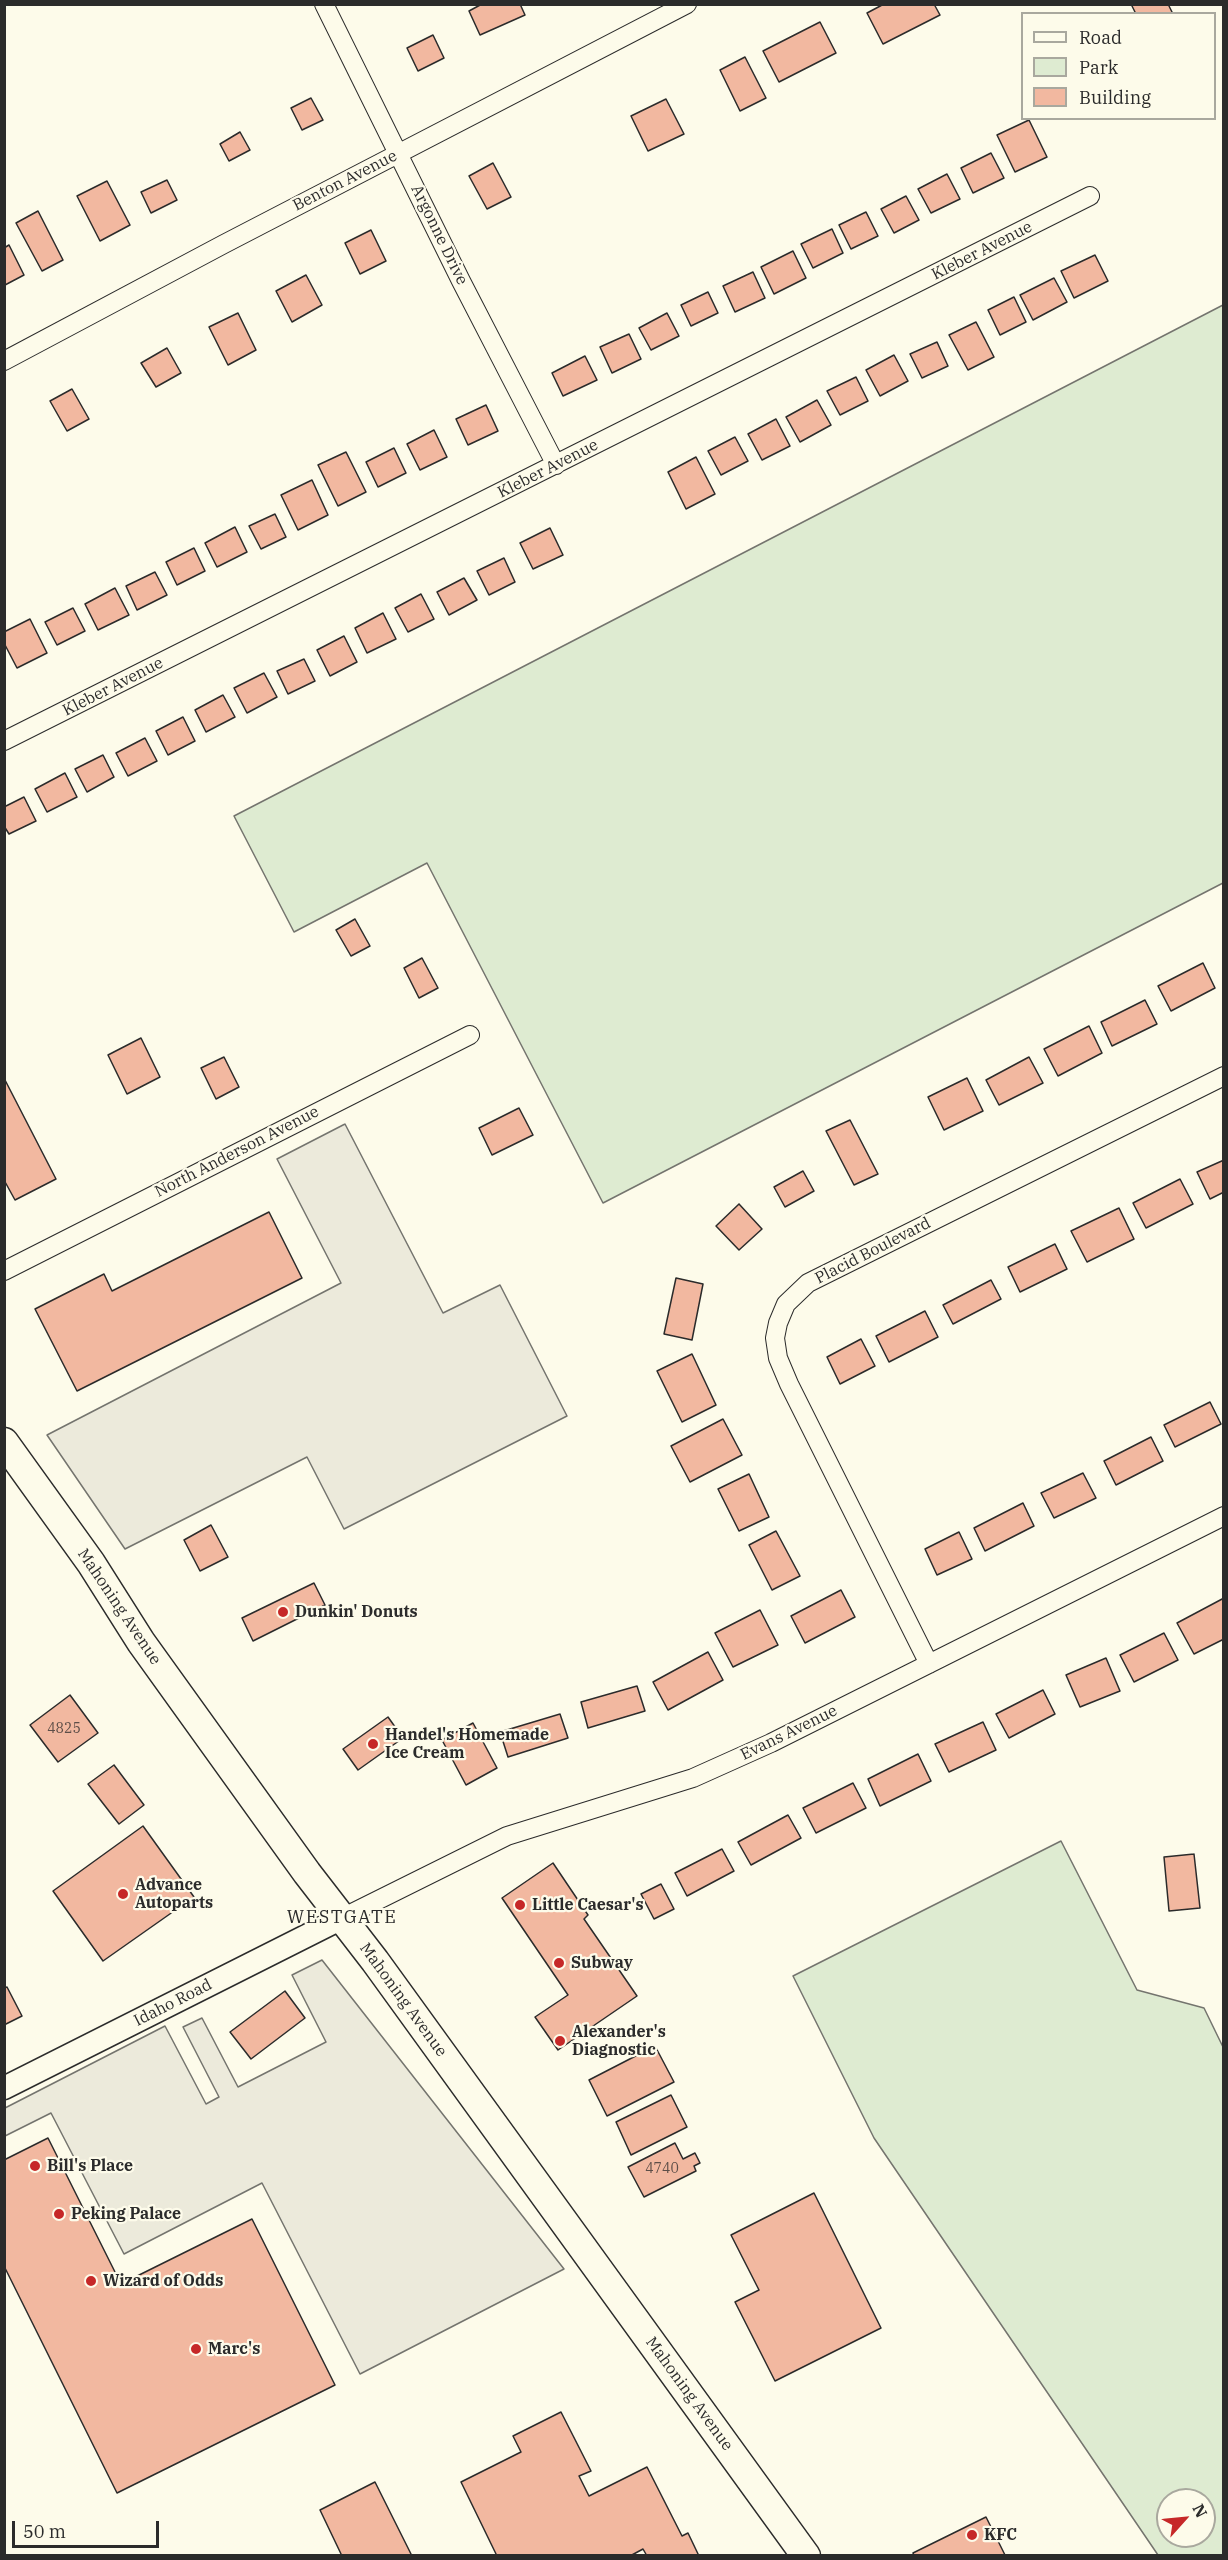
<!DOCTYPE html>
<html>
<head>
<meta charset="utf-8">
<style>
  body { margin:0 }
  #map { position:relative; width:1228px; height:2560px; overflow:hidden; background:#fdfbea; font-family:"IBM Plex Serif",serif }
  canvas { display:block }
  .frame { position:absolute; inset:0; border:6px solid #2b2b2b; pointer-events:none }
  .legend { position:absolute; left:1021px; top:12px; width:195px; height:108px; box-sizing:border-box; background:#fdfbea; border:2px solid #a9a89e; margin:0; padding:8px 10px; list-style:none; font-size:18px; color:#2b2b2b }
  .legend li { display:flex; align-items:center; gap:12px; height:30px }
  .legend b { width:30px; border:2px solid #a9a89e }
  .north { position:absolute; left:1156px; top:2488px; width:60px; height:60px; box-sizing:border-box; background:#fdfbea; border:2px solid #a9a89e; border-radius:50%; rotate:63deg; font-size:16px; font-weight:700; line-height:24px; text-align:center; color:#2b2b2b }
  .north::after { content:''; display:block; margin:auto; width:21px; height:27px; background:#c62828; clip-path:polygon(50% 0,100% 100%,50% 72%,0 100%) }
  .scale { position:absolute; left:12px; top:2521px; width:147px; height:27px; box-sizing:border-box; border:3px solid #2b2b2b; border-top:0; padding-left:8px; font-size:18px; line-height:21px; white-space:nowrap; color:#2b2b2b; -webkit-text-stroke:4px #fdfbea; paint-order:stroke }
</style>
</head>
<body>
<div id="map">
<canvas width="1228" height="2560"></canvas>
<div class="frame"></div>
<ul class="legend">
<li><b style="height:8px;background:#fdfbea"></b>Road</li>
<li><b style="height:16px;background:#deebd1"></b>Park</li>
<li><b style="height:16px;background:#f2b8a0"></b>Building</li>
</ul>
<div class="north">N</div>
<div class="scale">50 m</div>
</div>
<script>
const c = document.querySelector('canvas').getContext('2d');
c.lineJoin = 'round';
function paint(path, color) {
  c.fillStyle = color;
  c.fill(path, 'evenodd');
}
function shape(rows) {
  const path = new Path2D();
  for (const r of rows) {
    path.moveTo(r[0], r[1]);
    for (let i = 2; i < r.length; i += 2) path.lineTo(r[i], r[i + 1]);
  }
  return path;
}
function trace(path, color, width, dash) {
  c.strokeStyle = color;
  c.lineWidth = width;
  c.lineCap = dash ? 'butt' : 'round';
  c.setLineDash(dash || []);
  c.stroke(path);
}
function write(font, color, halo, rows, align = 'center') {
  c.font = font + ' "IBM Plex Serif",serif';
  c.lineWidth = 4.5;
  c.setLineDash([]);
  c.textBaseline = 'middle';
  c.strokeStyle = halo;
  c.fillStyle = color;
  for (const [text, x, y, turn = 0] of rows) {
    c.save();
    c.translate(x, y);
    c.rotate((+turn || 0) * Math.PI / 180);
    c.textAlign = isNaN(turn) ? turn : align;
    if (halo) c.strokeText(text, 0, 0);
    c.fillText(text, 0, 0);
    c.restore();
  }
}
const green = shape([
  [1223,305,1223,883,603,1203,427,863,294,932,234,816,1223,305],
  [1061,1841,1137,1990,1204,2008,1223,2047,1223,2555,1158,2555,874,2138,793,1976,1061,1841],
  [1168,2500,1204,2500,1204,2536,1168,2536,1168,2500]
]);
const parking = shape([
  [345,1124,443,1313,500,1285,567,1416,344,1529,307,1457,125,1549,47,1435,341,1283,277,1159,345,1124],
  [322,1960,564,2269,360,2374,262,2183,124,2254,51,2113,5,2136,5,2108,165,2026,206,2104,219,2097,183,2027,202,2018,238,2087,326,2042,292,1975,322,1960]
]);
const building = shape([
  [482,4,520,4,525,15,480,35,469,11,482,4],
  [884,4,934,4,940,15,883,44,867,13,884,4],
  [1131,4,1168,4,1173,14,1136,14,1131,4],
  [820,22,836,53,779,82,763,51,820,22],
  [433,35,444,58,418,71,407,48,433,35],
  [745,57,766,98,740,111,720,70,745,57],
  [311,98,323,120,302,130,291,108,311,98],
  [666,99,684,134,648,151,631,116,666,99],
  [1029,120,1047,157,1015,172,997,135,1029,120],
  [240,132,250,150,229,161,220,144,240,132],
  [991,153,1004,178,973,193,961,168,991,153],
  [493,163,511,197,487,209,469,176,493,163],
  [947,174,960,199,931,213,918,189,947,174],
  [167,180,177,200,151,213,141,192,167,180],
  [107,181,130,225,100,241,77,196,107,181],
  [906,196,919,220,894,233,881,209,906,196],
  [38,211,63,260,42,271,16,223,38,211],
  [866,212,878,236,851,249,839,225,866,212],
  [832,229,843,253,813,268,801,244,832,229],
  [371,230,386,261,360,274,345,243,371,230],
  [9,245,24,275,5,285,4,248,9,245],
  [793,251,806,278,774,294,761,267,793,251],
  [1095,255,1108,281,1074,298,1061,271,1095,255],
  [753,272,765,298,735,312,723,286,753,272],
  [306,275,322,305,292,322,276,291,306,275],
  [1054,278,1067,302,1033,320,1020,295,1054,278],
  [708,292,718,313,691,326,681,305,708,292],
  [1014,297,1026,322,1000,335,988,310,1014,297],
  [238,313,256,350,228,365,209,327,238,313],
  [667,313,679,336,651,350,639,328,667,313],
  [976,322,994,357,968,370,949,335,976,322],
  [629,334,641,359,612,373,600,347,629,334],
  [937,342,948,366,922,378,910,354,937,342],
  [167,348,181,373,156,387,141,363,167,348],
  [894,355,908,381,880,396,866,370,894,355],
  [585,356,597,380,563,396,552,373,585,356],
  [856,377,868,401,840,415,827,391,856,377],
  [72,389,89,419,67,431,50,401,72,389],
  [817,400,831,425,800,442,786,417,817,400],
  [486,405,498,431,468,445,456,419,486,405],
  [776,419,790,446,762,460,748,434,776,419],
  [434,430,447,457,420,470,407,444,434,430],
  [735,437,748,461,721,475,708,451,735,437],
  [394,448,406,473,378,487,366,462,394,448],
  [346,452,366,492,338,506,318,465,346,452],
  [696,457,715,494,686,509,668,472,696,457],
  [312,480,328,515,298,530,281,495,312,480],
  [275,514,286,537,261,549,249,526,275,514],
  [235,527,247,552,217,567,205,543,235,527],
  [550,528,563,555,533,569,520,543,550,528],
  [194,548,205,571,177,585,166,562,194,548],
  [504,558,515,582,489,595,477,571,504,558],
  [155,572,167,595,137,610,126,586,155,572],
  [464,578,477,600,449,615,437,592,464,578],
  [115,588,129,615,98,630,85,604,115,588],
  [421,594,434,619,408,632,395,608,421,594],
  [73,608,85,631,57,645,45,622,73,608],
  [383,613,396,639,367,653,355,628,383,613],
  [30,619,47,653,17,668,4,643,4,632,30,619],
  [344,636,357,662,330,676,317,650,344,636],
  [304,659,315,681,288,694,277,671,304,659],
  [264,673,277,697,247,713,234,688,264,673],
  [223,695,235,717,206,732,195,710,223,695],
  [183,717,195,741,168,755,156,731,183,717],
  [145,738,157,761,128,776,116,753,145,738],
  [103,755,114,777,87,792,75,769,103,755],
  [65,773,77,797,47,812,35,789,65,773],
  [24,797,36,821,9,834,4,826,4,807,24,797],
  [355,919,370,946,351,956,336,930,355,919],
  [422,958,438,988,419,998,404,968,422,958],
  [1203,963,1215,988,1171,1011,1158,986,1203,963],
  [1145,1000,1157,1024,1112,1046,1101,1022,1145,1000],
  [1089,1026,1102,1053,1058,1076,1044,1049,1089,1026],
  [141,1038,160,1077,127,1094,108,1055,141,1038],
  [224,1057,239,1087,216,1099,201,1068,224,1057],
  [1029,1057,1043,1083,999,1105,986,1080,1029,1057],
  [967,1078,983,1111,944,1130,928,1097,967,1078],
  [5,1080,56,1179,15,1200,4,1180,5,1080],
  [519,1108,533,1135,492,1155,479,1128,519,1108],
  [850,1120,878,1174,854,1185,826,1131,850,1120],
  [1224,1160,1224,1192,1210,1199,1197,1172,1224,1160],
  [803,1171,814,1191,785,1207,774,1187,803,1171],
  [1180,1179,1193,1204,1146,1228,1133,1203,1180,1179],
  [739,1204,762,1229,739,1250,716,1226,739,1204],
  [1119,1208,1134,1239,1087,1262,1071,1231,1119,1208],
  [269,1212,302,1278,77,1391,35,1309,104,1274,112,1291,269,1212],
  [1055,1244,1067,1269,1020,1292,1008,1267,1055,1244],
  [676,1278,703,1284,692,1340,664,1334,676,1278],
  [991,1280,1001,1299,953,1324,943,1305,991,1280],
  [925,1311,938,1337,889,1362,876,1336,925,1311],
  [861,1339,875,1366,840,1384,827,1357,861,1339],
  [692,1354,716,1405,682,1422,657,1371,692,1354],
  [1210,1402,1221,1424,1175,1447,1164,1425,1210,1402],
  [723,1419,742,1455,690,1482,671,1446,723,1419],
  [1151,1437,1163,1461,1116,1485,1104,1461,1151,1437],
  [1083,1473,1096,1498,1054,1518,1041,1493,1083,1473],
  [749,1474,769,1517,739,1531,718,1489,749,1474],
  [1023,1503,1034,1526,985,1551,974,1528,1023,1503],
  [211,1525,228,1557,200,1571,184,1540,211,1525],
  [776,1531,800,1576,772,1590,749,1545,776,1531],
  [959,1532,972,1559,937,1575,925,1549,959,1532],
  [314,1583,325,1605,253,1641,242,1618,314,1583],
  [841,1590,855,1617,805,1643,791,1616,841,1590],
  [1224,1598,1224,1639,1194,1654,1177,1623,1224,1598],
  [760,1610,778,1645,733,1667,715,1633,760,1610],
  [1164,1633,1178,1660,1134,1682,1120,1655,1164,1633],
  [708,1652,723,1680,668,1710,653,1682,708,1652],
  [1106,1658,1120,1691,1080,1707,1066,1675,1106,1658],
  [637,1686,645,1711,588,1728,581,1702,637,1686],
  [1043,1690,1055,1714,1009,1738,996,1714,1043,1690],
  [70,1695,98,1733,58,1762,30,1725,70,1695],
  [560,1714,568,1738,508,1757,500,1732,560,1714],
  [388,1717,403,1738,358,1770,343,1749,388,1717],
  [983,1722,996,1750,949,1772,935,1744,983,1722],
  [473,1723,497,1768,466,1785,442,1740,473,1723],
  [918,1754,931,1781,880,1806,868,1779,918,1754],
  [114,1765,144,1805,119,1824,88,1784,114,1765],
  [853,1783,866,1808,816,1833,803,1808,853,1783],
  [788,1815,801,1838,751,1865,738,1842,788,1815],
  [143,1826,194,1897,103,1961,53,1891,143,1826],
  [722,1849,734,1871,687,1896,675,1873,722,1849],
  [1194,1854,1200,1908,1169,1911,1164,1857,1194,1854],
  [553,1863,588,1915,584,1919,637,1996,558,2050,535,2017,568,1995,502,1898,553,1863],
  [661,1884,674,1909,654,1919,641,1894,661,1884],
  [7,1987,22,2016,4,2025,4,1988,7,1987],
  [285,1991,305,2018,251,2059,230,2032,285,1991],
  [655,2046,674,2082,607,2116,589,2080,655,2046],
  [671,2095,687,2127,631,2155,616,2122,671,2095],
  [48,2138,121,2284,252,2219,335,2385,117,2493,4,2266,4,2160,48,2138],
  [675,2143,683,2159,695,2153,700,2163,694,2166,696,2171,644,2197,628,2167,675,2143],
  [814,2193,881,2328,775,2381,735,2302,759,2290,731,2235,814,2193],
  [561,2412,591,2471,579,2476,589,2496,647,2467,682,2536,688,2533,699,2556,647,2556,643,2549,630,2556,497,2556,461,2482,521,2452,513,2436,561,2412],
  [375,2482,412,2556,342,2556,320,2510,375,2482],
  [986,2517,1005,2555,914,2556,913,2553,986,2517]
]);
const minor = shape([
  [324,4,461,281,556,465],
  [4,361,224,244,687,4],
  [4,741,1090,196],
  [4,1271,470,1035],
  [929,1664,789,1384,778,1358,775,1338,778,1323,786,1304,808,1283,1224,1076],
  [342,1918,507,1836,693,1778,771,1743,1224,1516]
]);
const tertiary = shape([
  [4,2088,342,1918]
]);
const primary = shape([
  [4,1442,91,1563,141,1642,307,1873,375,1961,806,2556]
]);
const markers = [
  [283,1612,6,"#c62828"],
  [373,1744,6,"#c62828"],
  [123,1894,6,"#c62828"],
  [520,1905,6,"#c62828"],
  [559,1963,6,"#c62828"],
  [560,2041,6,"#c62828"],
  [35,2166,6,"#c62828"],
  [59,2214,6,"#c62828"],
  [91,2281,6,"#c62828"],
  [196,2349,6,"#c62828"],
  [972,2535,6,"#c62828"]
];
const numberNames = [
  ["4825",64,1729],
  ["4740",662,2169]
];
const streetNames = [
  ["Benton Avenue",345,181,-27],
  ["Argonne Drive",439,235,64],
  ["Kleber Avenue",982,251,-27],
  ["Kleber Avenue",548,469,-27],
  ["Kleber Avenue",113,687,-27],
  ["North Anderson Avenue",237,1152,-27],
  ["Placid Boulevard",873,1251,-27],
  ["Mahoning Avenue",119,1607,56],
  ["Evans Avenue",789,1733,-26],
  ["Mahoning Avenue",403,2000,54],
  ["Idaho Road",173,2003,-27],
  ["Mahoning Avenue",689,2394,54]
];
const poiNames = [
  ["Dunkin' Donuts",295,1612],
  ["Handel's Homemade",385,1735],
  ["Ice Cream",385,1753],
  ["Advance",135,1885],
  ["Autoparts",135,1903],
  ["Little Caesar's",532,1905],
  ["Subway",571,1963],
  ["Alexander's",572,2032],
  ["Diagnostic",572,2050],
  ["Bill's Place",47,2166],
  ["Peking Palace",71,2214],
  ["Wizard of Odds",103,2281],
  ["Marc's",208,2349],
  ["KFC",984,2535]
];
const neighbourhoodNames = [
  ["WESTGATE",342,1918]
];
paint(green, '#deebd1');
trace(green, '#74746e', 1.5);
paint(parking, '#eceadb');
trace(parking, '#74746e', 1.5);
paint(building, '#f2b8a0');
trace(building, '#2b2b2b', 1.5);
trace(minor, '#2b2b2b', 20);
trace(tertiary, '#2b2b2b', 25);
trace(primary, '#2b2b2b', 31);
trace(minor, '#fdfbea', 18);
trace(tertiary, '#fdfbea', 22);
trace(primary, '#fdfbea', 28);
for (const [x, y, r, color] of markers) {
  const dot = new Path2D();
  dot.arc(x, y, r, 0, 2 * Math.PI);
  c.fillStyle = color;
  c.fill(dot);
  trace(dot, '#fdfbea', 2);
}
write('14px', '#5d4e48', null, numberNames);
write('16px', '#2b2b2b', '#fdfbea', streetNames);
write('bold 16px', '#2b2b2b', '#fdfbea', poiNames, 'left');
c.letterSpacing = '1.5px';
write('18px', '#2b2b2b', '#fdfbea', neighbourhoodNames);
c.letterSpacing = '0px';
</script>
</body>
</html>
